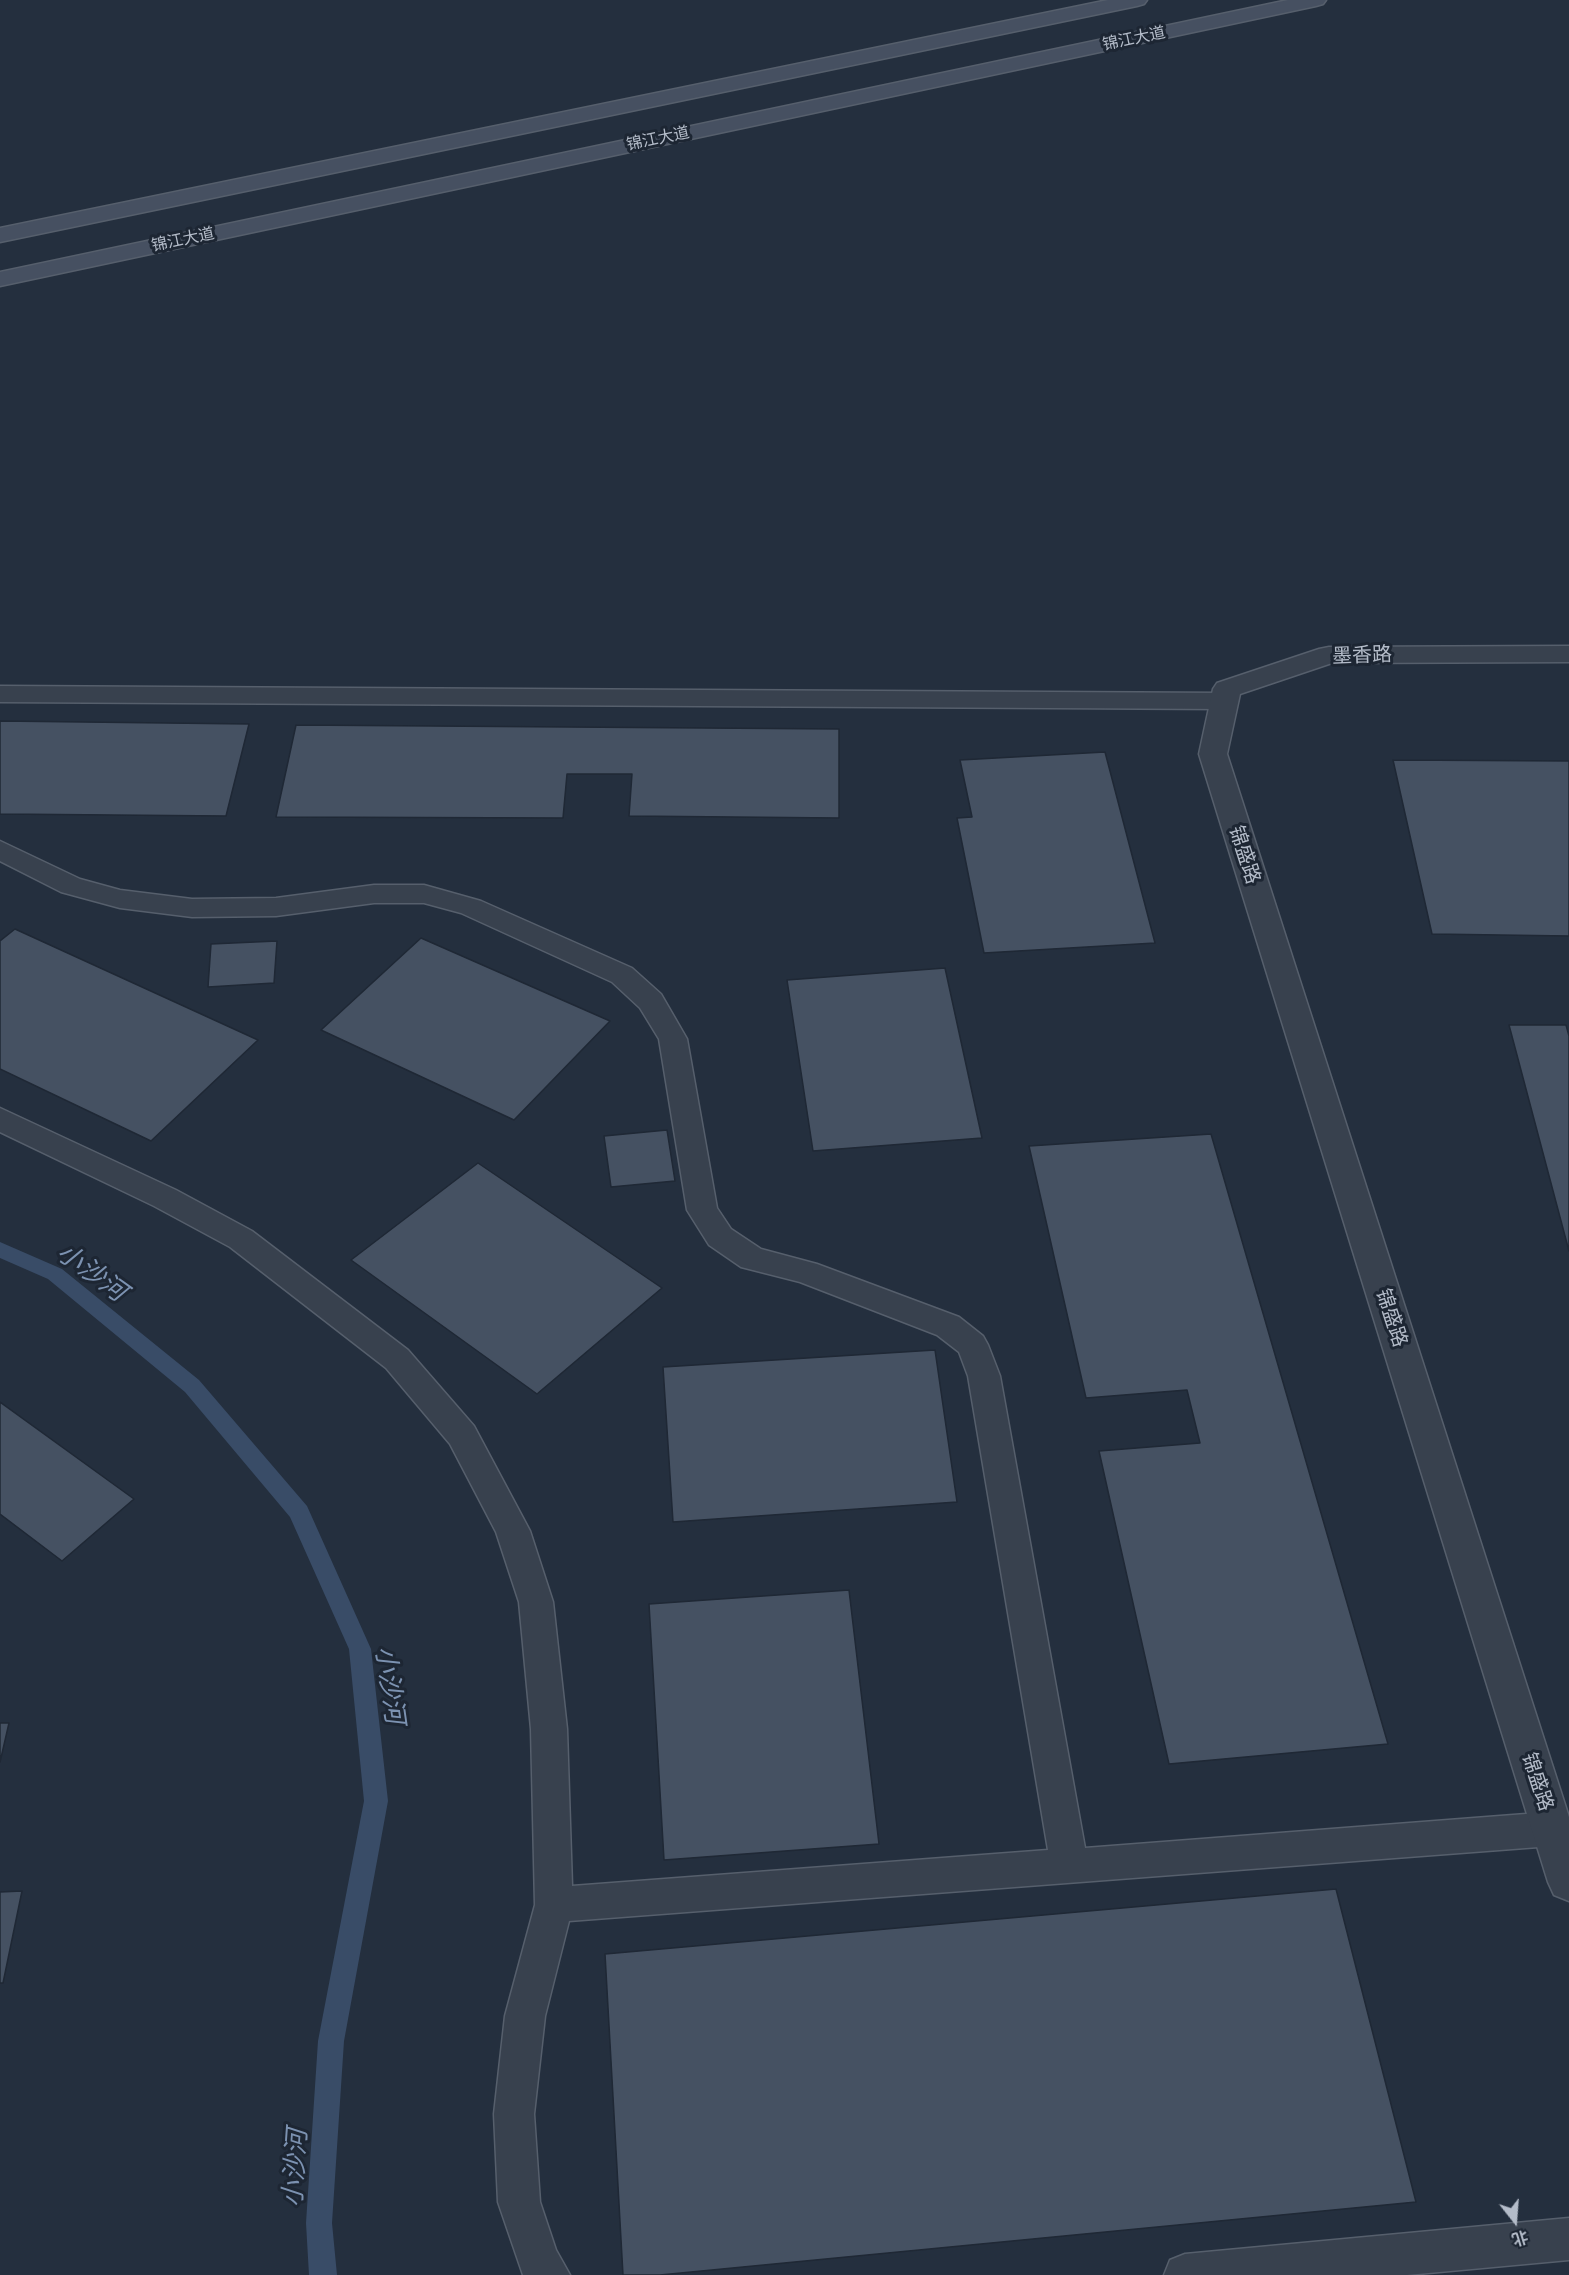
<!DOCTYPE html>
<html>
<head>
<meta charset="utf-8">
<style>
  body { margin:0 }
  #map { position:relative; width:1569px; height:2275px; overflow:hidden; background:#242f3e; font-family:"Open Sans","Noto Sans SC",sans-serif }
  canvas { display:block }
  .north { position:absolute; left:1485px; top:2191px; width:60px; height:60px; -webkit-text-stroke:4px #1d2633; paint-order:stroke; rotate:163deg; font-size:16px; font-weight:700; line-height:24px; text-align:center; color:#b4bcc9 }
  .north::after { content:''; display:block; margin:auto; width:21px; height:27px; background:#b4bcc9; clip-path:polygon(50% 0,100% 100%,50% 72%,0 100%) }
</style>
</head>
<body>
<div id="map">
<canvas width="1569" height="2275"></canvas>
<div class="north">北</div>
</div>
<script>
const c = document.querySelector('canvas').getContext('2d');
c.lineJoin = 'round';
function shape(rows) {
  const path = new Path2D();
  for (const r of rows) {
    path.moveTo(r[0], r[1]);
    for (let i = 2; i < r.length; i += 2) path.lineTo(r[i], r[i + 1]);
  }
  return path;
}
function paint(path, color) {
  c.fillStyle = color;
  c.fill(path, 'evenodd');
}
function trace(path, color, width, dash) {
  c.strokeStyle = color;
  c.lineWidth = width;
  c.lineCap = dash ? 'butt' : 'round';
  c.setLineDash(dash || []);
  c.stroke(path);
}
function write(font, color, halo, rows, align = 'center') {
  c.font = font + ' "Open Sans","Noto Sans SC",sans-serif';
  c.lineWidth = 6;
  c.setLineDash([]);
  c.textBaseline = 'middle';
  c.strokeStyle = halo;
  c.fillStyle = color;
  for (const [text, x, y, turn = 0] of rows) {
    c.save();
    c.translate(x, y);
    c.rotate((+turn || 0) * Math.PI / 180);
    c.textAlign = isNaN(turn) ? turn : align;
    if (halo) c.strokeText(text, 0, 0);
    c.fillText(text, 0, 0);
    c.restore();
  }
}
const stream = shape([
  [0,1242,62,1269,199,1380,307,1506,371,1649,388,1801,344,2041,332,2223,337,2275,309,2275,306,2223,318,2041,364,1801,349,1649,290,1517,185,1392,48,1279,0,1258,0,1242]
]);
const building = shape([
  [0,721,249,724,226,816,0,814,0,721],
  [296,725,839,729,839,818,629,816,632,774,567,774,563,818,276,817,296,725],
  [1105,752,1155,943,984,953,957,818,972,817,960,760,1105,752],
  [1393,760,1569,761,1569,936,1432,934,1393,760],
  [15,929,258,1040,151,1141,0,1069,0,941,15,929],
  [421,938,610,1021,514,1120,321,1030,421,938],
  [277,941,274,983,208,987,211,944,277,941],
  [945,968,982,1138,813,1151,787,980,945,968],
  [1509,1025,1566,1025,1569,1036,1569,1251,1509,1025],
  [667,1130,675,1181,611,1187,604,1136,667,1130],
  [1211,1134,1388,1744,1169,1764,1099,1451,1200,1443,1187,1390,1086,1398,1029,1146,1211,1134],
  [478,1163,662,1288,537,1394,351,1260,478,1163],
  [935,1350,957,1502,673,1522,663,1367,935,1350],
  [0,1402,134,1499,62,1561,0,1514,0,1402],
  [849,1590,879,1844,664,1860,649,1604,849,1590],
  [0,1723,9,1723,0,1762,0,1723],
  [1336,1889,1416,2202,660,2275,623,2275,605,1954,1336,1889],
  [22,1891,3,1983,0,1983,0,1892,22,1891]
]);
const lane = shape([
  [0,686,1225,693,1234,696,1238,701,1234,706,1225,709,0,702,0,686],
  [0,841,80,879,120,890,192,899,276,898,374,885,424,885,481,901,632,968,661,994,687,1039,717,1208,731,1229,761,1249,817,1264,959,1317,983,1336,988,1345,1000,1376,1085,1848,1552,1812,1565,1817,1569,1825,1565,1841,1552,1846,569,1921,545,2016,534,2114,540,2202,556,2250,570,2275,523,2275,498,2202,494,2114,505,2016,535,1905,531,1729,519,1602,496,1532,450,1444,386,1368,230,1247,154,1206,0,1132,0,1108,176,1190,252,1231,408,1350,474,1426,530,1531,553,1602,567,1729,572,1886,1048,1850,968,1376,959,1352,937,1335,800,1282,741,1267,709,1245,687,1210,659,1039,640,1008,612,982,461,913,424,903,374,903,276,916,192,917,120,908,61,892,0,861,0,841],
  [1569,2218,1569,2260,1407,2275,1164,2275,1170,2260,1185,2254,1569,2218]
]);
const street = shape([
  [1569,646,1569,662,1332,663,1240,694,1227,754,1569,1817,1569,1901,1554,1895,1548,1882,1199,754,1213,689,1217,683,1319,649,1329,647,1569,646]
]);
const secondary = shape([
  [1108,0,1147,0,1144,4,1137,6,0,242,0,228,1108,0],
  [1288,0,1326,0,1323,4,1316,6,0,286,0,272,1288,0]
]);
const farStreetnames = [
  ["锦江大道",1134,39,-12],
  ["锦江大道",658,139,-12],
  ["锦江大道",183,240,-12]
];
const streetNames = [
  ["墨香路",1362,656,-2],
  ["锦盛路",1244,855,72],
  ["锦盛路",1391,1318,72],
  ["锦盛路",1537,1782,72]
];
const nearWaternames = [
  ["小沙河",91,1273,36],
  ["小沙河",389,1685,82],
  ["小沙河",296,2168,-86]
];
paint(stream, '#394c67');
paint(building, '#455162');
trace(building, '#1f2835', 1.5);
trace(lane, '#565f6c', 3);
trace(street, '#565f6c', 3);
trace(secondary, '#565f6c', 3);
paint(lane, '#38414e');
paint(street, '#38414e');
paint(secondary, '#465061');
write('16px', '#b4bcc9', '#1d2633', farStreetnames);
write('20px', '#b4bcc9', '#1d2633', streetNames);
write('italic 26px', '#7c92b1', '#1d2633', nearWaternames);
</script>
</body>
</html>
